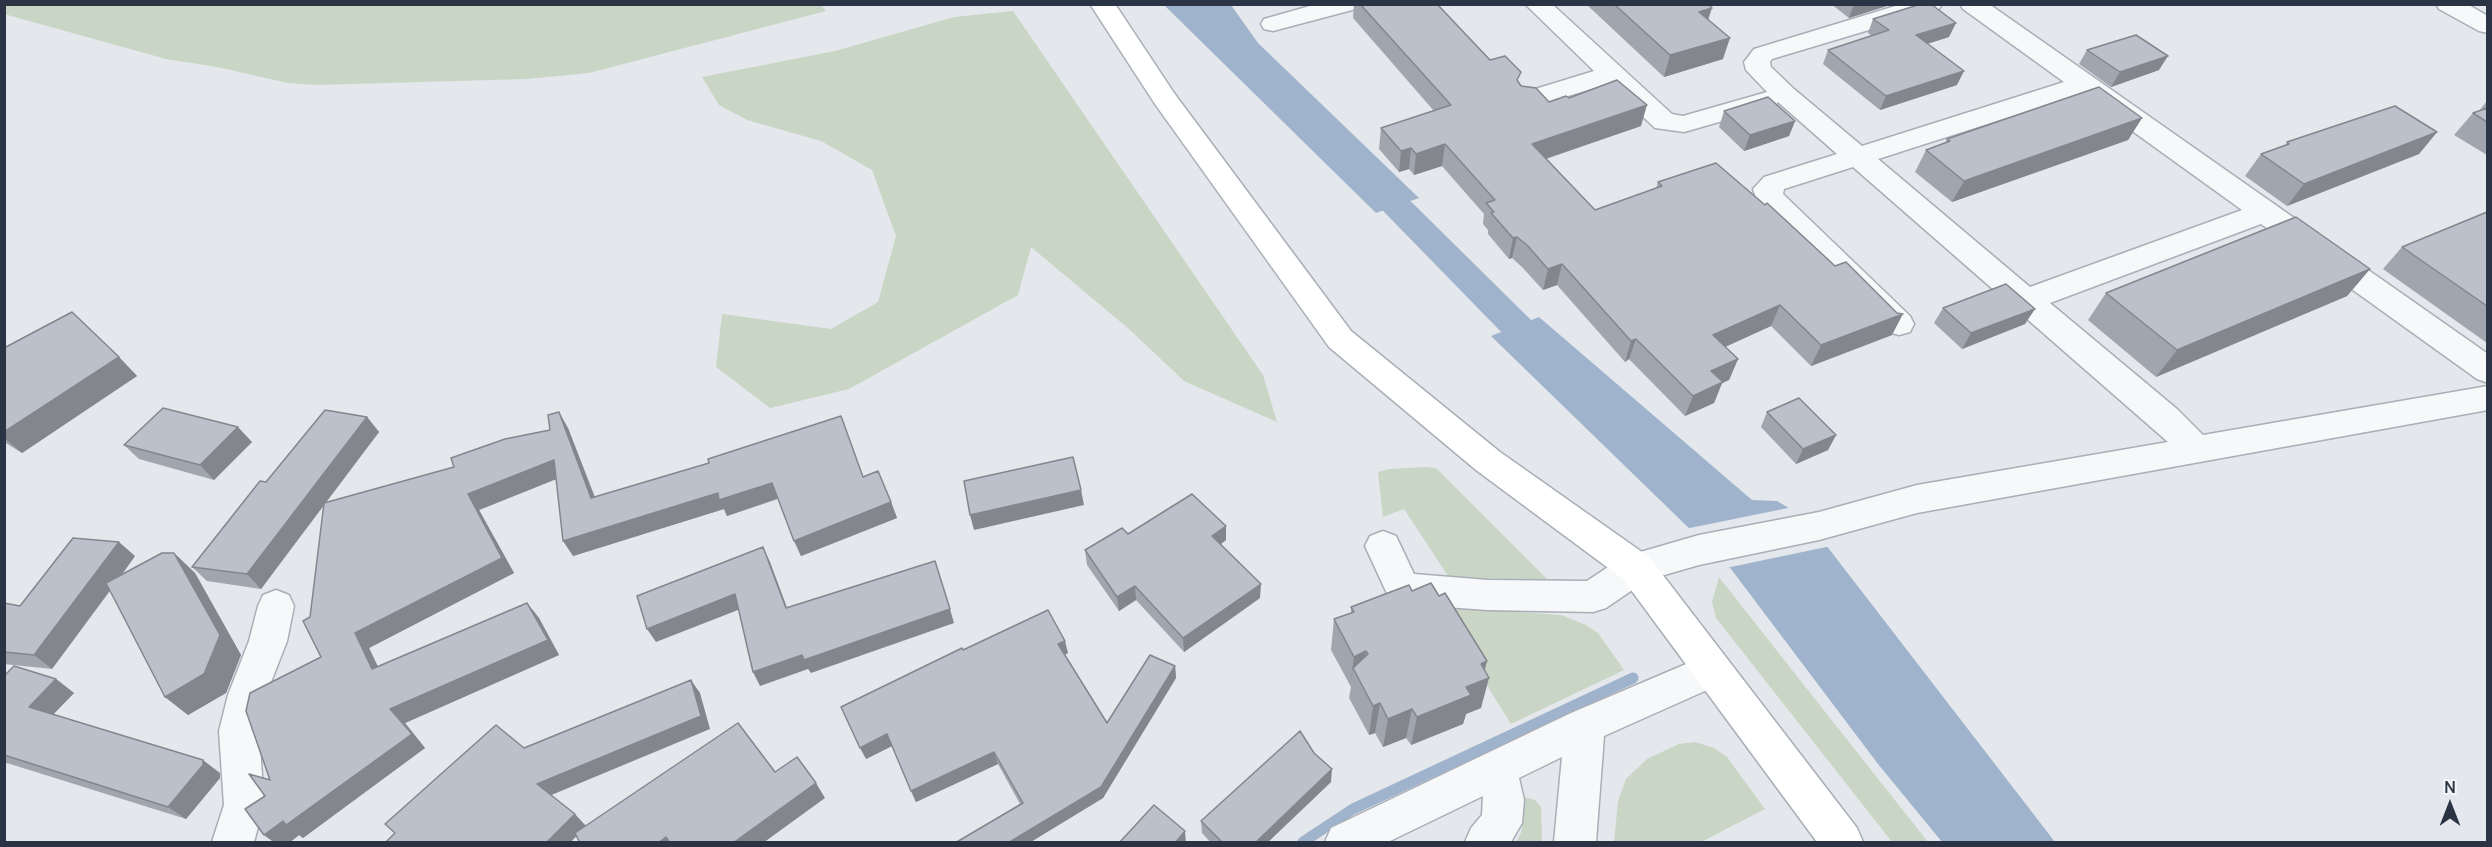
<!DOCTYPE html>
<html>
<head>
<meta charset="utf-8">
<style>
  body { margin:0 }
  #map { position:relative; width:2492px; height:847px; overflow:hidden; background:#e4e7ec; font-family:Manrope,sans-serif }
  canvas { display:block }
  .frame { position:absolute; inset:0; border:6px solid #2b3445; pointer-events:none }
  .north { position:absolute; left:2420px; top:775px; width:60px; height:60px; -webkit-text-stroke:4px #f4f6f9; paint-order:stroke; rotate:0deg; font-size:16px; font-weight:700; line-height:24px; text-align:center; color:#2b3445 }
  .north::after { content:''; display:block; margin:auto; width:21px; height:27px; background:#2b3445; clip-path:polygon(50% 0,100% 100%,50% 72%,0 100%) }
</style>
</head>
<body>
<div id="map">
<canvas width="2492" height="847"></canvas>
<div class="frame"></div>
<div class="north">N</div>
</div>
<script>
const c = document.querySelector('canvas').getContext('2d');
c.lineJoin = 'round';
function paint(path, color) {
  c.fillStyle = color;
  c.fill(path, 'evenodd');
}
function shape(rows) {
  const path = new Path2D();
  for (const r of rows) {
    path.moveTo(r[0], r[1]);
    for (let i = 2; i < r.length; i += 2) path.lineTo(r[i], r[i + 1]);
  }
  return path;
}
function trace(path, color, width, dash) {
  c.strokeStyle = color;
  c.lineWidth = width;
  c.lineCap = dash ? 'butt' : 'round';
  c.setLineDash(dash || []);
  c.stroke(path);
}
const green = shape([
  [820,4,826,11,589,73,527,79,316,85,288,83,217,67,166,59,4,14,5,4],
  [1013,11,1263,375,1277,422,1184,381,1129,329,1031,247,1018,295,849,389,770,408,716,367,722,314,831,329,878,302,896,236,872,170,821,141,747,120,719,105,702,77,835,51,954,17],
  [1425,467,1436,468,1546,578,1547,585,1450,579,1404,509,1383,517,1378,472,1390,469],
  [1719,577,1796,675,1928,842,1892,842,1716,618,1712,602],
  [1454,607,1561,615,1586,625,1598,633,1624,670,1511,724,1443,615],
  [1695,742,1714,748,1727,757,1765,809,1701,842,1614,842,1618,801,1626,779,1647,759,1679,744],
  [1524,797,1535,800,1541,807,1542,842,1516,842,1521,833,1524,813,1521,803]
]);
const water = shape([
  [1164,5,1231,5,1258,43,1419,198,1376,213],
  [1539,317,1752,500,1777,501,1792,510,1826,545,2055,842,1942,842,1878,764,1731,569,1491,336]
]);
const pier = shape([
  [1793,507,1831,546,1726,568,1685,529]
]);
const stream = shape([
  [1303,842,1353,809,1633,678]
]);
const canal = shape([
  [1361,160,1372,163,1532,321,1567,350,1572,359,1567,368,1554,372,1541,368,1508,339,1350,177,1345,170,1350,163,1361,160]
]);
const minor = shape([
  [1317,4,1359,4,1356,9,1273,31,1264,29,1261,24,1264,19,1317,4],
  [1525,4,1552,4,1672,114,1683,116,1767,92,1746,70,1744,62,1754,49,1902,4,1942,4,1939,9,1772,59,1770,62,1771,67,1794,89,1862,146,2064,82,1963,9,1960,4,1989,4,2488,354,2488,383,2477,379,2261,224,2050,303,2177,409,2203,435,2488,386,2488,410,1917,513,1819,540,1699,565,1647,580,1606,608,1593,612,1488,610,1403,604,1390,600,1365,546,1370,536,1383,531,1396,536,1414,574,1488,580,1587,581,1623,557,1699,535,1819,512,1917,485,2168,442,1853,167,1784,189,1783,194,1910,316,1914,324,1910,332,1899,335,1888,332,1756,198,1753,189,1764,177,1837,154,1778,102,1775,106,1684,132,1655,128,1608,84,1528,108,1519,106,1515,100,1519,94,1594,71,1525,4],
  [2081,94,2242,210,2030,287,1878,159,2081,94],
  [2436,4,2467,4,2488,16,2488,33,2479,31,2439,9,2436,4],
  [276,590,289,595,294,606,287,641,266,695,259,731,264,805,254,842,212,842,224,805,219,731,228,695,249,641,258,606,263,595,276,590],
  [1712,653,1725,658,1731,670,1725,682,1604,736,1596,842,1554,842,1562,757,1519,778,1524,800,1522,823,1511,842,1465,842,1471,828,1482,815,1483,796,1388,842,1325,842,1331,828,1571,713,1712,653]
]);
const secondary = shape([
  [1090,4,1115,4,1174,93,1351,331,1500,452,1649,557,1857,828,1863,842,1817,842,1623,579,1476,470,1329,347,1155,104,1090,4]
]);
const wall = shape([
  [1354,4,1437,4,1490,60,1519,83,1521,86,1549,102,1569,98,1641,126,1546,159,1595,210,1656,188,1658,182,1892,335,1811,366,1771,326,1725,347,1738,359,1729,380,1722,383,1714,403,1685,416,1629,359,1625,362,1557,285,1543,290,1522,267,1512,258,1509,259,1488,234,1488,230,1483,224,1484,214,1442,166,1414,175,1409,169,1399,172,1379,149,1381,128,1434,111,1353,18],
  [1586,4,1708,4,1708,20,1723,59,1664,77],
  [1831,4,1893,4,1849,18],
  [1873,19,1949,37,1927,44,1957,85,1880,110,1823,64,1828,50,1872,36,1868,33],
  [2087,50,2159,70,2111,87,2079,64],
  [2487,101,2487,155,2454,135,2473,113,2479,111],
  [1724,111,1795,121,1789,136,1744,151,1719,127],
  [2142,118,2128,140,1952,202,1915,172,1926,150,1945,143,1947,139],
  [2437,132,2419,154,2287,206,2245,176,2261,154,2285,145,2287,142],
  [2487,212,2487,343,2383,269,2402,247],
  [2370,269,2347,296,2156,377,2088,320,2106,293],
  [1943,308,2025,324,1962,349,1934,323],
  [4,348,119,357,137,376,22,453,4,442],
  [1767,412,1836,435,1828,450,1796,464,1761,427],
  [367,417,379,432,325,503,454,467,568,428,595,497,863,477,891,502,897,518,801,556,778,499,727,516,724,509,573,556,556,479,479,510,514,573,369,648,378,667,527,603,539,618,559,655,405,723,425,748,303,838,299,835,289,843,275,843,264,835,265,796,270,780,321,657,310,617,324,504,261,589,207,581,192,567,266,482],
  [252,442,214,480,139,459,124,445],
  [1226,526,1226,540,1221,544,1260,598,1184,652,1136,600,1119,611,1087,565,1085,550,1128,534],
  [174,553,195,573,241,655,226,693,188,715,165,697,110,591,52,669,4,664,4,603,20,606,135,556,122,575],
  [1412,591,1485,670,1481,708,1466,714,1463,724,1411,745,1406,738,1383,747,1375,733,1369,735,1349,698,1351,687,1331,650,1334,619,1351,614,1351,607],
  [963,650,1068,653,1064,655,1107,723,1175,666,1176,678,1103,798,1029,843,955,843,1020,804,998,764,916,802,892,746,866,759],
  [4,676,56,679,74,693,53,714,220,773,220,778,186,819,7,763,4,766],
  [1331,782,1267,843,1211,843,1202,833,1201,821]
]);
const shadedWall = shape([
  [1854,4,1893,4,1849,18],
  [1712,8,1705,29,1699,12],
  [1956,23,1949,37,1910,49,1916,35],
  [1730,38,1723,59,1664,77,1670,55],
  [2168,56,2159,70,2111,87,2120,72],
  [1964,71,1957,85,1880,110,1886,96],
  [1647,105,1641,126,1527,165,1532,144],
  [2142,118,2128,140,1952,202,1964,181],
  [1795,121,1789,136,1744,151,1750,135],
  [2437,132,2419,154,2287,206,2304,184],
  [1445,144,1442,166,1414,175,1416,154],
  [1411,148,1409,169,1399,172,1401,151],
  [1517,237,1512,258,1509,259,1513,238],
  [1562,264,1557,285,1543,290,1548,269],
  [2370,269,2347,296,2156,377,2177,350],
  [1780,305,1771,326,1705,356,1713,335],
  [2035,309,2025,324,1962,349,1971,333],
  [1903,314,1892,335,1811,366,1821,345],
  [1636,339,1629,359,1625,362,1631,341],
  [119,357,137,376,22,453,4,438,4,432],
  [1738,359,1729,380,1722,383,1714,403,1685,416,1693,396,1711,371],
  [559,412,568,428,601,514,591,498],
  [367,417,379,432,261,589,247,574],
  [238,427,252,442,214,480,200,465],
  [1836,435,1828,450,1796,464,1803,449],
  [554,460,564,476,479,510,514,573,369,648,386,684,372,669,355,633,468,494],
  [772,483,779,498,727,516,724,509,573,556,563,541,718,493],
  [1081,490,1084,505,974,530,970,515],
  [891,502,897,518,801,556,794,541],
  [1226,526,1226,540,1213,550,1212,536],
  [119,542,135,556,52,669,34,655],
  [763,547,770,562,792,621,786,608],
  [174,553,195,573,241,655,226,693,188,715,165,697],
  [1261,584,1260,598,1184,652,1183,638],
  [1135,586,1136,600,1119,611,1117,597],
  [735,594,743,608,656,642,647,629],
  [527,603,539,618,559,655,405,723,425,748,303,838,299,835,289,843,275,843,264,835,390,709],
  [950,609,954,623,811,673,808,669,760,686,753,672,802,655],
  [1065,641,1068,653,1060,657,1058,644],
  [1366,651,1362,681,1353,668,1350,687,1354,657],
  [1487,661,1482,681,1489,678,1481,708,1466,714,1463,724,1411,745,1417,717,1466,687,1481,664],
  [1175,666,1176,678,1103,798,1029,843,1008,843],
  [56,679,74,693,48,720,29,707],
  [691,680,700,693,710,729,549,796,537,784],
  [1380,703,1375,733,1369,735,1373,706],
  [1412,709,1406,738,1383,747,1388,719],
  [887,734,892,746,866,759,860,748],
  [994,752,998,764,916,802,911,791],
  [203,760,220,773,220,778,186,819,168,807],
  [1332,769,1331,782,1267,843,1255,843],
  [816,783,825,798,763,843,733,843],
  [575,814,586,826,570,843,546,843],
  [1185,831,1186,843,1175,843],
  [666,837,670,843,658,843]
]);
const building = shape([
  [1360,4,1437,4,1490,60,1505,56,1521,72,1517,80,1521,86,1536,88,1549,102,1566,96,1569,98,1617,80,1647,105,1532,144,1595,210,1662,186,1658,182,1716,163,1765,205,1767,203,1835,266,1846,262,1897,313,1903,314,1821,345,1780,305,1713,335,1738,359,1711,371,1723,382,1693,396,1636,339,1631,341,1562,264,1548,269,1527,245,1517,237,1513,238,1491,213,1494,212,1486,203,1495,200,1445,144,1416,154,1411,148,1401,151,1381,128,1451,105,1360,4],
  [1614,4,1708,4,1712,8,1699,12,1730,38,1670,55,1614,4],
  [1921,4,1931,4,1956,23,1916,35,1964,71,1886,96,1828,50,1889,30,1873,19,1921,4],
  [2136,35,2168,56,2120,72,2087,50,2136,35],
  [2099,87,2142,118,1964,181,1926,150,1950,141,1947,139,2099,87],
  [1768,97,1795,121,1750,135,1724,111,1768,97],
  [2395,106,2437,132,2304,184,2261,154,2289,144,2287,142,2395,106],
  [2487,108,2487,122,2473,113,2487,108],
  [2487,212,2487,306,2402,247,2487,212],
  [2296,217,2370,269,2177,350,2106,293,2296,217],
  [2006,284,2035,309,1971,333,1943,308,2006,284],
  [72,312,119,357,4,432,4,348,72,312],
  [1799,398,1836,435,1803,449,1767,412,1799,398],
  [163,408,238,427,200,465,124,445,163,408],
  [325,410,367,417,247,574,192,567,260,481,266,482,325,410],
  [559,412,591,498,709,463,708,459,841,416,863,477,878,471,891,502,794,541,772,483,719,500,718,493,563,541,554,460,468,494,502,558,355,633,372,669,527,603,548,640,390,709,412,734,286,825,283,821,264,835,245,809,265,796,249,774,270,780,246,711,250,693,321,657,303,621,310,617,324,503,454,467,451,458,505,439,550,430,548,415,559,412],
  [1073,457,1081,490,970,515,964,481,1073,457],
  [1192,494,1226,526,1212,536,1261,584,1183,638,1135,586,1117,597,1085,550,1122,528,1128,534,1192,494],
  [73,538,119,542,34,655,4,652,4,603,20,606,73,538],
  [763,547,786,608,935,561,950,609,804,660,802,655,753,672,735,594,647,629,637,596,763,547],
  [162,553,174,553,220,635,204,674,165,697,106,583,162,553],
  [1431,583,1439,596,1445,593,1487,661,1481,664,1489,678,1466,687,1471,695,1417,717,1412,709,1388,719,1380,703,1373,706,1353,668,1368,654,1366,651,1354,657,1334,619,1354,612,1351,607,1409,585,1412,591,1431,583],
  [1048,610,1065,641,1058,644,1107,723,1150,655,1175,666,1101,787,1008,843,955,843,1023,803,994,752,911,791,887,734,860,748,841,707,962,648,963,650,1048,610],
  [14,666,56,679,29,707,203,760,203,765,168,807,4,755,4,676,14,666],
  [691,680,701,716,537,784,575,814,546,843,385,843,395,833,385,824,496,725,524,748,691,680],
  [738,723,775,772,797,757,816,783,733,843,670,843,666,837,658,843,580,843,575,833,738,723],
  [1300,731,1314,753,1332,769,1255,843,1223,843,1201,821,1300,731],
  [1154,805,1185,831,1175,843,1119,843,1154,805]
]);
paint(green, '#c9d6c5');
paint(water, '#9fb4cc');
paint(pier, '#e4e7ec');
trace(stream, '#9fb4cc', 11);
paint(canal, '#9fb4cc');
trace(minor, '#a9aeb7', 3);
trace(secondary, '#a9aeb7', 3);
paint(minor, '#f7f8fa');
paint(secondary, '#fff');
paint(wall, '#a1a5ae');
paint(shadedWall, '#83868d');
paint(building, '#bbc0ca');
trace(building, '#83868d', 1.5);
</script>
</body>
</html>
